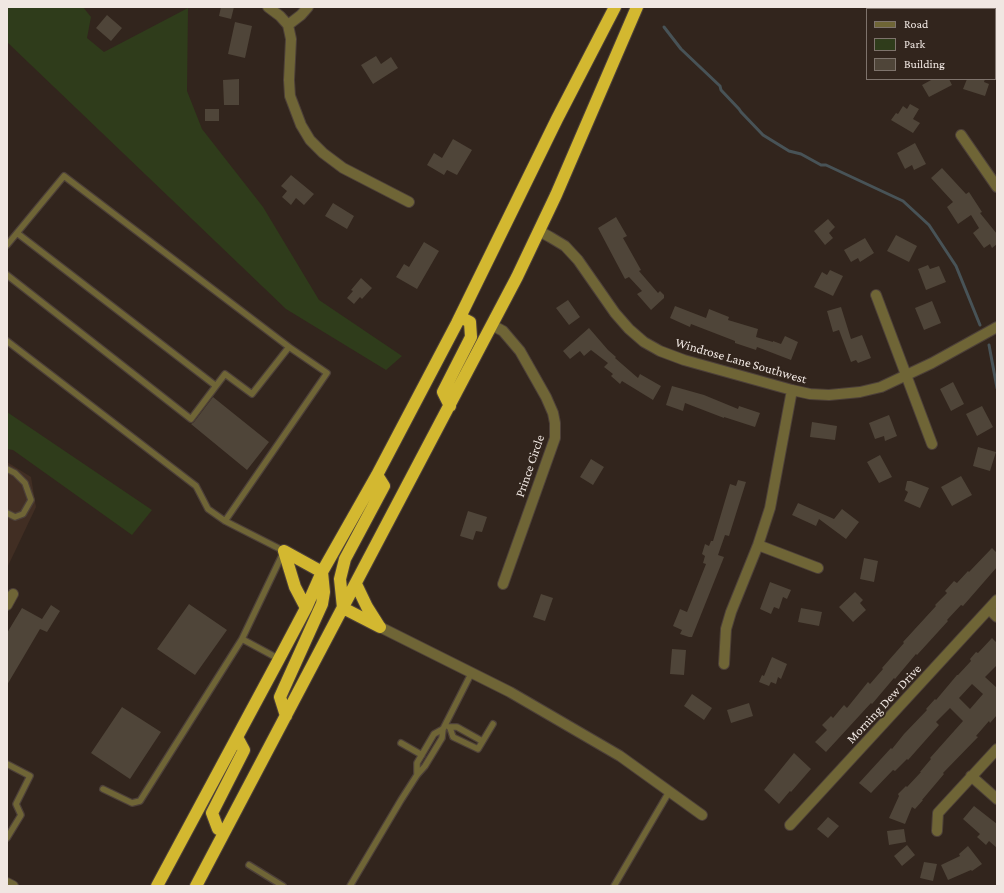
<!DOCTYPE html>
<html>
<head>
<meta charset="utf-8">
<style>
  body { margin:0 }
  #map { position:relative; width:1004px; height:893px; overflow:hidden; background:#32251d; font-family:"Crimson Pro",serif }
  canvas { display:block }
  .frame { position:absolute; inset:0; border:8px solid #f0e7e2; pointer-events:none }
  .legend { position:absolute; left:866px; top:8px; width:130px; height:72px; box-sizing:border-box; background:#32251d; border:1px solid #7e736c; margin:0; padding:5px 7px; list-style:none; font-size:12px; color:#f0e7e2 }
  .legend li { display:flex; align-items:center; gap:8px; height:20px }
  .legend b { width:20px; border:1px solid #7e736c }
</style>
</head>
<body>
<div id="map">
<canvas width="1004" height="893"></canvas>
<div class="frame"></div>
<ul class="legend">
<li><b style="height:5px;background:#6f6536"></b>Road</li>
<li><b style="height:11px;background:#2f3c1b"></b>Park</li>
<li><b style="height:11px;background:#4f4539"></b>Building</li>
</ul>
</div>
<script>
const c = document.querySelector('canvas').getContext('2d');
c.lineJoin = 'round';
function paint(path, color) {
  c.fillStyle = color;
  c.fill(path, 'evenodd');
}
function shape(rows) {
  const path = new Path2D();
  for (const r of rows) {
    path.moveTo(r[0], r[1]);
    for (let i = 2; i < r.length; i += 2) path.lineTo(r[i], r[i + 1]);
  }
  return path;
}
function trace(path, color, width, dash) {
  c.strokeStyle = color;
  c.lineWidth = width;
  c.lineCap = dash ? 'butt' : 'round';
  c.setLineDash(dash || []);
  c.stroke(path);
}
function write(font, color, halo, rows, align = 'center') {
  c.font = font + ' "Crimson Pro",serif';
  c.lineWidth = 4;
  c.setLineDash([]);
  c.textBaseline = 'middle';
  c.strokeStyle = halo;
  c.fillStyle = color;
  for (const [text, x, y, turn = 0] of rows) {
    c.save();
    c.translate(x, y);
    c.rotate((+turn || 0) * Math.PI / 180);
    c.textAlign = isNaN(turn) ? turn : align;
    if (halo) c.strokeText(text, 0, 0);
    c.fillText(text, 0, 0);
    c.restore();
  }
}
const built = shape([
  [7,462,31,477,36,507,7,568]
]);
const green = shape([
  [7,7,83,7,91,17,87,38,104,52,188,8,187,91,202,129,263,207,319,300,402,356,386,370,286,309,7,42],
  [7,412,152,510,132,535,13,450,7,449]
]);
const stream = shape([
  [664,27,681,49,720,86,721,90,739,109,741,112,763,135,789,151,801,154,821,165,826,165,903,201,929,225,956,266,980,325],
  [989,345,997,388]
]);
const building = shape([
  [221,7,234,7,231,19,219,16],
  [107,15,122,28,111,41,96,28],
  [235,22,252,26,245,58,228,54],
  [376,56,381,64,391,57,398,68,373,84,361,65],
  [239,79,239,105,224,105,223,80],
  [933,79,949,79,952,85,929,97,922,85],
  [967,79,985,79,984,82,989,84,985,96,963,89],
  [910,104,919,109,913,119,920,123,913,133,891,120,896,113,898,114,903,106,907,109],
  [205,109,219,109,219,121,205,121],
  [453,139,472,150,457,175,447,170,444,175,427,165,434,153,442,158],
  [915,143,926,164,914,170,912,165,905,169,897,153],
  [942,168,966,194,969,192,982,212,980,213,997,234,997,244,992,248,990,244,984,248,973,233,979,228,971,215,958,224,947,207,953,202,931,178],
  [291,175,314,194,304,205,296,198,291,205,282,197,287,191,281,186],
  [333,203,354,216,347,229,325,216],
  [616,217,627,236,623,238,641,270,639,271,658,293,660,291,664,295,664,298,651,310,637,294,642,291,629,277,625,279,598,228],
  [828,219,835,227,829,233,833,238,825,245,814,231],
  [896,235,917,246,909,262,887,251],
  [865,238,874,253,860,262,858,258,851,262,844,250],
  [424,242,439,251,417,289,396,277,404,264,409,267],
  [928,265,930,269,939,266,946,282,926,290,918,269],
  [830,270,843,276,833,296,814,287,822,272,827,275],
  [361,278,372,288,362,299,360,297,354,304,347,298,353,291,351,290],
  [568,300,580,317,569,325,556,308],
  [932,301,941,323,924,330,915,308],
  [675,306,706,318,709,309,729,317,728,320,758,329,756,337,773,342,773,341,781,344,785,336,798,342,791,360,757,347,756,350,735,343,735,341,691,324,690,327,670,318],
  [841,307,851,339,862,335,871,358,858,363,856,360,851,362,839,330,833,332,827,311],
  [589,328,608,350,616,357,615,358,638,378,640,374,661,386,653,400,622,381,620,384,611,376,613,374,604,367,608,363,591,350,584,356,580,351,570,359,563,351],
  [953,382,964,404,951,411,940,389],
  [672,386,704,395,738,409,739,406,760,413,755,427,724,417,724,418,685,403,683,411,666,405],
  [213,397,269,442,247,470,191,424,194,422],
  [982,406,993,427,977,436,966,414],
  [889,415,897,436,885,441,884,436,875,439,869,423],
  [812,422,837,426,835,440,810,437],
  [978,447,996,452,990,471,973,466],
  [880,455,892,477,879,483,867,462],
  [591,459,604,467,593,485,580,477],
  [961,476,972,495,952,506,941,487],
  [738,480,746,482,729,536,725,535,718,555,724,557,692,637,689,637,680,634,682,630,673,626,680,609,687,612,706,564,703,563,705,556,702,554,705,544,709,546,711,541,713,541,730,484,736,486],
  [907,481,911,481,929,488,920,508,904,501,908,492,905,490],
  [798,503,834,519,842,509,859,522,846,539,819,519,816,526,792,515],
  [468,511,487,517,482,532,476,531,473,540,460,536],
  [992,548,997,553,997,567,963,606,961,605,947,620,948,621,917,655,916,654,895,679,894,678,872,704,871,703,826,752,815,742,827,730,822,725,831,716,833,718,844,705,847,708,868,682,870,684,883,669,882,668,904,643,903,642,936,606,935,605,947,593,945,591,954,581,957,583,968,571,969,572],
  [864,558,878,561,874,582,860,579],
  [770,582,791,590,787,599,783,597,779,609,774,607,771,614,760,609],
  [855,592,863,600,860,603,866,610,853,622,839,607],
  [541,594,553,598,545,621,533,617],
  [189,604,227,630,195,675,157,649],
  [51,605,60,611,47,632,40,629,7,685,7,633,22,608,42,619],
  [801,608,822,612,819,626,798,622],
  [992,638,997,643,997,665,985,677,997,688,997,715,990,723,989,721,976,736,978,737,943,773,944,774,922,800,923,800,915,809,912,807,905,824,889,818,899,796,898,794,906,786,907,787,921,772,920,772,931,759,930,758,963,721,950,708,936,722,939,725,908,760,907,759,895,771,893,770,871,793,859,783,891,748,892,749,904,734,927,710,926,709,935,699,936,700,957,675,958,675,971,661,970,659,976,652,978,653],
  [972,684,983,694,970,709,959,698],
  [672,649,686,650,684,675,670,674],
  [772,657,787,664,781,679,778,677,776,684,771,682,769,686,759,682,762,675,764,676],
  [692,694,712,708,704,720,684,706],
  [749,703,753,716,731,723,727,710],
  [122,707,161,732,130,779,91,753],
  [794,753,811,769,791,792,790,791,779,804,764,790],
  [974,806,997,824,997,848,989,841,986,845,977,837,980,834,963,819],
  [828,817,839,826,828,838,817,829],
  [904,829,906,842,889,845,887,831],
  [907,845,915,855,902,866,894,856],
  [968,846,982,864,972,871,971,870,948,880,941,865,960,856,959,854],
  [924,862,937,864,933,881,920,878]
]);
const lane = shape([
  [17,233,216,386],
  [7,245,64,176,289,347,327,373,225,521],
  [7,275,191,419,225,374,252,394,289,347],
  [7,341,196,486,208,509,225,521,284,551,242,639,140,801,132,803,103,789],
  [7,469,15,473,25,483,31,500,23,514,15,517,7,513],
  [242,639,279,659],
  [449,727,457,727,482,741],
  [450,728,453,737,478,749,493,724],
  [401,743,422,755],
  [7,764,30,776,16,804,21,815,7,838],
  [417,775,417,763,434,734,443,729],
  [249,865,283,886],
  [350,886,401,800,417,775,425,766,442,738,443,729,472,672],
  [614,886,669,792]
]);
const street = shape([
  [268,7,280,16,288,25,291,39,289,80,290,96,301,125,310,140,323,153,343,168,409,202],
  [288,25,301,15,308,7],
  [961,135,997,187],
  [539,231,550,237,565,246,578,260,615,313,629,329,644,342,660,351,684,360,792,390,810,394,829,395,860,392,881,387,932,363,997,327],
  [876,295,932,444],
  [492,325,503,331,520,351,546,397,553,413,555,423,555,438,503,584],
  [758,545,818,568],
  [7,605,13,594],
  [989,609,997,617],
  [380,627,510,692,620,756,702,815],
  [724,664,726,629,731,612,758,545,770,508,792,390],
  [971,776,997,799],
  [790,825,997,600],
  [937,831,938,813,997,749],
  [7,883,13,886]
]);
const highway = shape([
  [450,406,443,392,471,337,470,322,460,317],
  [377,475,384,486,345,559,340,579,343,608,380,627],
  [284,551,322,572,324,592,322,604,280,697,286,716],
  [284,551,295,587,306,608],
  [356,584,367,607,379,626],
  [224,831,218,829,212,813,244,750,237,737],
  [157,886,279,659,306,608,322,572,377,475,457,323,557,119,615,7],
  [196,886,517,277,556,195,637,7]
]);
const streetNames = [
  ["Windrose Lane Southwest",741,361,16],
  ["Prince Circle",530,466,-71],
  ["Morning Dew Drive",884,704,-47]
];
paint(built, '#412e23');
paint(green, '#2f3c1b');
trace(stream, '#485357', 3);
paint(building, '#4f4539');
trace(lane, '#4d4039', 8);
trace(street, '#4d4039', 12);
trace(highway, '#4d4039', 14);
trace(lane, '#6f6536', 5.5);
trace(street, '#6f6536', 10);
trace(highway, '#d3b830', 12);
write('13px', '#f0e7e2', '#32251d', streetNames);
</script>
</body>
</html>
